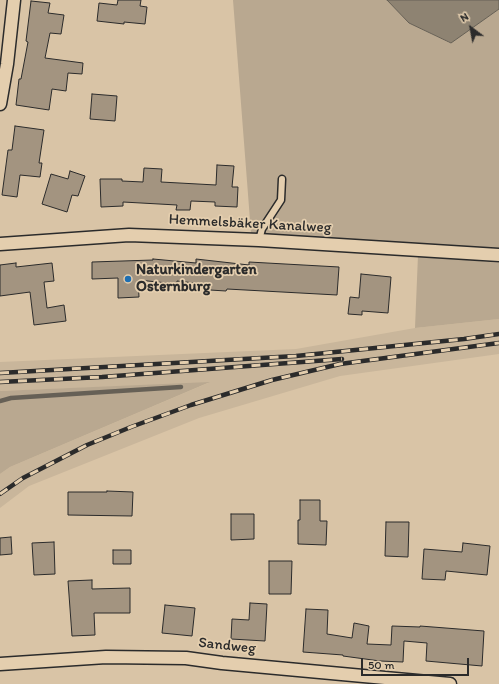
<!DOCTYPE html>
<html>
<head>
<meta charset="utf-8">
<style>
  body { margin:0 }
  #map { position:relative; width:499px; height:684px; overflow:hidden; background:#d9c4a6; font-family:Itim,sans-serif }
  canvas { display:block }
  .north { position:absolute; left:451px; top:8px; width:40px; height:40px; -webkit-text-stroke:3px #e4ceae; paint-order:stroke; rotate:328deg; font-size:11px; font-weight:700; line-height:16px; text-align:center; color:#2b2b2b }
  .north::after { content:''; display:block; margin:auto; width:14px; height:18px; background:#2b2b2b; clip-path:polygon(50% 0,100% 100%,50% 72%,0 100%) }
  .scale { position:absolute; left:361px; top:658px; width:108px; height:18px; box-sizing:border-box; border:2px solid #2b2b2b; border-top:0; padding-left:5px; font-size:12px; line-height:14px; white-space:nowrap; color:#2b2b2b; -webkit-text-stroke:3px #e4ceae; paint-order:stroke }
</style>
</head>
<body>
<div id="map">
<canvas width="499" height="684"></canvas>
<div class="north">N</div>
<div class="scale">50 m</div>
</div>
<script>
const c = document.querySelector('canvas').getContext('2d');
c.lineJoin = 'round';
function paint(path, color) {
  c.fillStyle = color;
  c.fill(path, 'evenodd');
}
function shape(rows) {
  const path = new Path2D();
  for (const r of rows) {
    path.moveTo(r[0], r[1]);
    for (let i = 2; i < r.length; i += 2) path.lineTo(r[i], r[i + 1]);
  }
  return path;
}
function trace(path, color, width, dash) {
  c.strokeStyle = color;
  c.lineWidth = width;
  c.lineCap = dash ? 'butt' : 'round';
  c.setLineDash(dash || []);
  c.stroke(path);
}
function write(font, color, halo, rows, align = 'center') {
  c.font = font + ' Itim,sans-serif';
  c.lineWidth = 3.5;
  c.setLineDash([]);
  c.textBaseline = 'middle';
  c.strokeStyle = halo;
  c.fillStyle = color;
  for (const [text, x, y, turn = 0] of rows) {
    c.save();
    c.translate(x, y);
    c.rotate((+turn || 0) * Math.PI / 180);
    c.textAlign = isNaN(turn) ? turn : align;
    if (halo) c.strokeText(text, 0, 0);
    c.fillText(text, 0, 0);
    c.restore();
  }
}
const built = shape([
  [499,319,499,354,340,376,199,418,29,486,0,508,0,474,10,467,208,383,0,391,0,362,296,349,415,328]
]);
const green = shape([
  [233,0,387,0,409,23,450,43,499,9,499,249,251,233],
  [418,255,499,263,499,319,415,328],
  [210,382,10,467,0,474,0,391]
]);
const water = shape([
  [387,0,499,0,499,9,451,43,409,23,387,0]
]);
const stream = shape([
  [0,401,11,398,181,387]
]);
const building = shape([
  [118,0,141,0,140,6,147,7,145,24,124,22,124,24,97,21,99,3,117,5,118,0],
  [31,1,50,3,48,13,64,15,61,34,50,33,45,58,83,63,82,74,68,73,66,91,52,89,49,110,16,105,19,79,21,79,28,42,26,41,31,1],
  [92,94,117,96,115,121,90,119,92,94],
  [15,126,44,130,39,163,42,163,40,177,20,175,17,197,2,195,8,150,12,150,15,126],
  [217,165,234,166,232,187,238,187,237,207,215,206,215,202,191,201,190,210,176,210,177,205,123,202,123,206,101,207,100,179,122,179,122,181,143,182,144,168,162,169,161,182,216,185,217,165],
  [70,171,85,176,78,196,72,195,67,212,42,204,51,174,68,179,70,171],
  [153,259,196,263,196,259,249,265,249,262,339,267,337,295,227,289,226,291,210,290,211,285,177,281,177,284,138,280,139,297,118,298,118,278,92,279,92,262,153,260,153,259],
  [16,263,16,267,52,263,54,281,44,282,47,308,64,305,66,321,34,325,30,292,0,296,0,265,16,263],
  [361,274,391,277,388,313,362,311,362,315,348,314,350,297,359,298,361,274],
  [107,491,133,492,132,516,68,515,68,492,107,492,107,491],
  [300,500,320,500,320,521,327,521,326,545,298,544,298,520,300,520,300,500],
  [231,514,254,514,254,539,231,540,231,514],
  [386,522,409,522,408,557,385,556,386,522],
  [11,537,12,554,0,555,0,538,11,537],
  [54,542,55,574,34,575,32,543,54,542],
  [463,543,490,546,487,575,446,571,445,580,422,579,424,549,462,552,463,543],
  [113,550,131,550,131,564,113,564,113,550],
  [269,561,292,561,291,594,269,594,269,561],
  [92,580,92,589,130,588,130,613,94,613,95,635,72,636,68,581,92,580],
  [250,603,267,604,265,641,231,639,232,619,249,620,250,603],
  [165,605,195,608,192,636,162,633,165,605],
  [306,609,328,610,327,634,352,638,354,623,369,626,367,644,391,645,392,626,420,627,420,626,484,631,482,666,426,661,427,643,404,641,403,662,380,661,343,656,343,655,303,652,306,609]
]);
const service = shape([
  [259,240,262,229,281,200,282,179]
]);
const minor = shape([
  [0,104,7,64,14,0],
  [0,244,129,235,259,240,499,255],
  [0,664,106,657,186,658,222,663,450,684]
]);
const rail = shape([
  [0,373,296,356,464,339,499,334],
  [0,382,102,377,342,359],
  [0,494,23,478,87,445,131,427,191,405,272,380,340,364,499,343]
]);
const markers = [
  [128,279,4,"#1f6fb2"]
];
const streetNames = [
  ["Hemmelsbäker Kanalweg",250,224,3],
  ["Sandweg",227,646,6]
];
const poiNames = [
  ["Naturkindergarten",136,270],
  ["Osternburg",136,287]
];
paint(built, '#c9b69b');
paint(green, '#b9a890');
paint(water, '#8e8372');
trace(water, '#666056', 1);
trace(stream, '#666056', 4.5);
paint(building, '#a39480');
trace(building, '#2b2b2b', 1);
trace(service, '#2b2b2b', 9);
trace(minor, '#2b2b2b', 15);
trace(service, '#e4ceae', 6);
trace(minor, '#e4ceae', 12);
trace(rail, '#2b2b2b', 4.5);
trace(rail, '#e4ceae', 3, [9]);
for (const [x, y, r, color] of markers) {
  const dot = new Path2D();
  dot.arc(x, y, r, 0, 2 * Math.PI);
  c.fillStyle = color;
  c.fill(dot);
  trace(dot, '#e4ceae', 1.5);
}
write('15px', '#2b2b2b', '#e4ceae', streetNames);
write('bold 15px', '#2b2b2b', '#e4ceae', poiNames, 'left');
</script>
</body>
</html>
